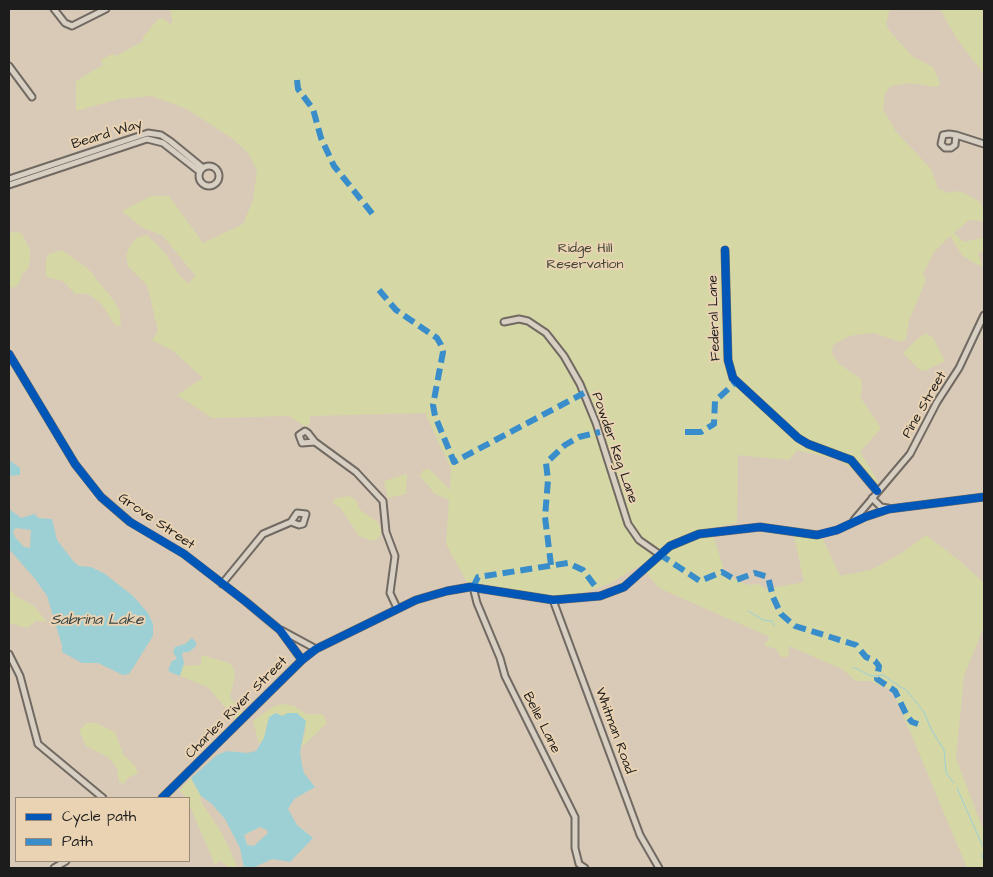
<!DOCTYPE html>
<html>
<head>
<meta charset="utf-8">
<style>
  body { margin:0 }
  #map { position:relative; width:993px; height:877px; overflow:hidden; background:#d8cab7; font-family:"Architects Daughter",sans-serif }
  canvas { display:block }
  .frame { position:absolute; inset:0; border:10px solid #1c1c1c; pointer-events:none }
  .legend { position:absolute; left:15px; top:797px; width:175px; height:65px; box-sizing:border-box; background:#ead3b3; border:1px solid #988a77; margin:0; padding:6px 9px; list-style:none; font-size:15px; color:#1c1c1c }
  .legend li { display:flex; align-items:center; gap:10px; height:25px }
  .legend b { width:25px; border:1px solid #988a77 }
</style>
</head>
<body>
<div id="map">
<canvas width="993" height="877"></canvas>
<div class="frame"></div>
<ul class="legend">
<li><b style="height:6px;background:#0057b8"></b>Cycle path</li>
<li><b style="height:6px;background:#388dca"></b>Path</li>
</ul>
</div>
<script>
const c = document.querySelector('canvas').getContext('2d');
c.lineJoin = 'round';
function paint(path, color) {
  c.fillStyle = color;
  c.fill(path, 'evenodd');
}
function shape(rows) {
  const path = new Path2D();
  for (const r of rows) {
    if (r.length === 3) {
      path.moveTo(r[0] + r[2], r[1]);
      path.arc(r[0], r[1], r[2], 0, 2 * Math.PI);
      continue;
    }
    path.moveTo(r[0], r[1]);
    for (let i = 2; i < r.length; i += 2) path.lineTo(r[i], r[i + 1]);
  }
  return path;
}
function trace(path, color, width, dash) {
  c.strokeStyle = color;
  c.lineWidth = width;
  c.lineCap = dash ? 'butt' : 'round';
  c.setLineDash(dash || []);
  c.stroke(path);
}
function write(font, color, halo, rows, align = 'center') {
  c.font = font + ' "Architects Daughter",sans-serif';
  c.lineWidth = 4;
  c.setLineDash([]);
  c.textBaseline = 'middle';
  c.strokeStyle = halo;
  c.fillStyle = color;
  for (const [text, x, y, turn = 0] of rows) {
    c.save();
    c.translate(x, y);
    c.rotate((+turn || 0) * Math.PI / 180);
    c.textAlign = isNaN(turn) ? turn : align;
    if (halo) c.strokeText(text, 0, 0);
    c.fillText(text, 0, 0);
    c.restore();
  }
}
const green = shape([
  [170,9,890,9,886,23,888,29,913,57,933,67,940,84,937,87,910,83,891,86,885,93,883,109,896,132,931,169,938,189,948,193,958,191,964,193,980,202,983,207,984,221,969,220,954,233,964,242,982,238,984,235,984,250,978,254,983,266,976,264,962,255,950,236,934,252,923,274,926,280,909,320,906,339,900,342,874,333,861,334,849,336,833,345,832,353,839,364,861,379,862,392,860,397,881,428,860,452,879,483,876,486,839,460,797,450,789,460,738,455,737,523,711,528,725,573,740,582,749,585,758,584,766,589,804,582,794,536,821,535,840,576,871,570,902,553,926,535,960,561,984,583,984,626,964,676,956,758,984,832,984,868,967,868,893,691,870,681,856,681,842,669,789,646,788,657,781,657,776,649,764,645,770,637,659,588,640,565,611,583,590,591,572,595,538,595,493,586,468,584,446,544,449,500,435,494,420,476,423,470,429,469,450,490,451,469,426,415,428,413,310,416,310,423,306,427,289,416,212,418,177,395,203,378,173,351,152,340,158,331,149,292,146,284,128,266,126,256,129,248,136,238,147,235,166,254,180,276,189,284,195,275,162,235,143,228,122,211,151,196,169,196,203,243,243,224,253,200,257,171,249,154,233,139,187,109,152,96,119,99,76,111,76,81,103,65,101,60,112,54,117,56,143,41,143,37,158,19,164,19,170,24,173,22],
  [940,9,984,9,984,74,957,39],
  [15,231,22,234,30,249,30,257,28,269,22,274,19,284,13,288,9,286,9,234],
  [62,250,89,270,114,301,120,312,121,325,116,326,102,305,93,297,88,294,75,294,63,281,46,277,46,259,49,254],
  [926,333,933,338,945,361,924,371,920,370,903,353,914,342],
  [407,474,406,494,388,498,384,481],
  [348,496,356,500,360,510,378,522,382,533,377,539,373,541,359,536,340,507,333,504,334,499],
  [9,588,16,596,34,606,47,622,36,621,27,628,9,623],
  [201,655,229,663,233,667,235,675,230,697,243,713,237,719,233,717,208,687,180,676,183,666,201,665],
  [282,704,294,706,306,714,323,714,327,723,301,748,306,728,276,713,267,725,264,738,259,744,253,721,272,707],
  [87,723,96,723,115,732,123,754,135,766,138,773,128,778,124,784,119,782,117,768,108,757,86,746,79,730],
  [191,778,201,796,200,799,202,803,223,835,238,868,229,868,220,860,215,865,189,804,189,798,186,798,180,790]
]);
const water = shape([
  [9,460,20,468,20,475,9,476],
  [9,509,21,518,35,514,38,518,52,519,57,540,74,562,79,566,91,567,105,574,133,596,148,613,153,624,153,636,129,674,123,675,98,663,82,663,62,652,62,645,47,596,35,579,9,549],
  [16,528,31,530,30,548,24,547,15,537,13,531],
  [192,638,196,642,196,646,189,652,184,652,182,654,184,663,180,676,172,673,168,670,172,661,177,659,173,652,175,647,185,644],
  [276,713,282,716,288,713,297,713,306,721,300,752,302,765,304,773,315,787,294,799,288,809,297,825,313,838,290,862,272,859,253,868,244,868,240,848,225,819,212,804,201,796,191,778,217,755,227,751,247,753,256,751,264,738,269,717],
  [260,827,267,830,268,833,254,846,247,845,244,835]
]);
const stream = shape([
  [748,611,763,620,772,621,774,626],
  [853,667,871,676,883,675,907,691,924,712,931,729,944,750,946,773,954,783],
  [957,788,984,849],
  [984,852,981,855,984,860]
]);
const minor = shape([
  [54,9,65,23,72,26,106,9],
  [9,66,32,97],
  [956,135,955,145,951,148,945,148,941,144,943,135,949,134,956,135,984,144],
  [209,176,10],
  [9,179,148,133,161,135,170,141,203,168],
  [9,185,147,139,163,143,200,172],
  [725,250,728,360,733,378,798,438,808,444,851,460,877,491],
  [504,322,519,319,528,321,546,333,564,356,580,384,596,423,628,524,639,540,659,554],
  [9,354,75,464,101,497,130,522,184,554,245,601,280,630,302,660],
  [315,442,302,443,299,435,305,431,308,433,315,442,356,472,383,501,386,532,395,556,390,593,397,608],
  [872,498,881,507,888,508],
  [854,520,910,454,937,402,959,368,984,315],
  [222,584,263,534,291,522,297,513,306,514,303,524,299,525,291,522],
  [473,587,477,603,500,658,505,676,575,817,575,848,579,864,585,868],
  [553,600,640,835,659,868],
  [281,630,316,649],
  [9,654,20,676,38,744,103,798],
  [162,798,302,660,316,649,416,600,447,591,470,587,553,600,600,596,624,587,670,546,699,534,760,527,817,535,837,530,865,517,889,509,984,497],
  [54,868,66,861]
]);
const quiet = shape([
  [297,80,298,89,313,109,321,138,334,166,375,217],
  [379,290,396,310,437,338,441,345,443,352,433,405,435,416,454,462,584,393],
  [697,432,685,432,701,432,714,424,715,401,736,382],
  [659,554,700,581,722,572,736,580,755,573,768,577,773,597,781,614,795,626,856,645,866,657,875,661,879,666,877,679,895,691,907,716,912,722,918,724],
  [551,565,545,517,548,480,546,463,565,445,579,437,600,432],
  [473,587,478,577,568,563,583,570,595,586]
]);
const cycleway = shape([
  [725,250,728,360,733,378,798,438,808,444,851,460,877,491],
  [9,354,75,464,101,497,130,522,184,554,245,601,280,630,302,660],
  [162,798,302,660,316,649,416,600,447,591,470,587,553,600,600,596,624,587,670,546,699,534,760,527,817,535,837,530,865,517,889,509,984,497]
]);
const streetNames = [
  ["Beard Way",107,135,-17],
  ["Federal Lane",715,318,-92],
  ["Pine Street",925,405,-60],
  ["Powder Keg Lane",614,448,71],
  ["Grove Street",156,522,34],
  ["Charles River Street",237,708,-45],
  ["Belle Lane",541,723,63],
  ["Whitman Road",614,731,70]
];
const parkNames = [
  ["Ridge Hill",585,249],
  ["Reservation",585,265]
];
const waterNames = [
  ["Sabrina Lake",97,621]
];
paint(green, '#d5d8a5');
paint(water, '#9dd0d4');
trace(stream, '#9dd0d4', 1);
trace(minor, '#716a62', 9);
trace(minor, '#d8cfc3', 5);
trace(quiet, '#388dca', 6, [12, 6]);
trace(cycleway, '#0057b8', 8);
write('14px', '#1c1c1c', '#ead3b3', streetNames);
write('14px', '#414435', '#ead3b3', parkNames);
write('italic 15px', '#314143', '#ead3b3', waterNames);
</script>
</body>
</html>
